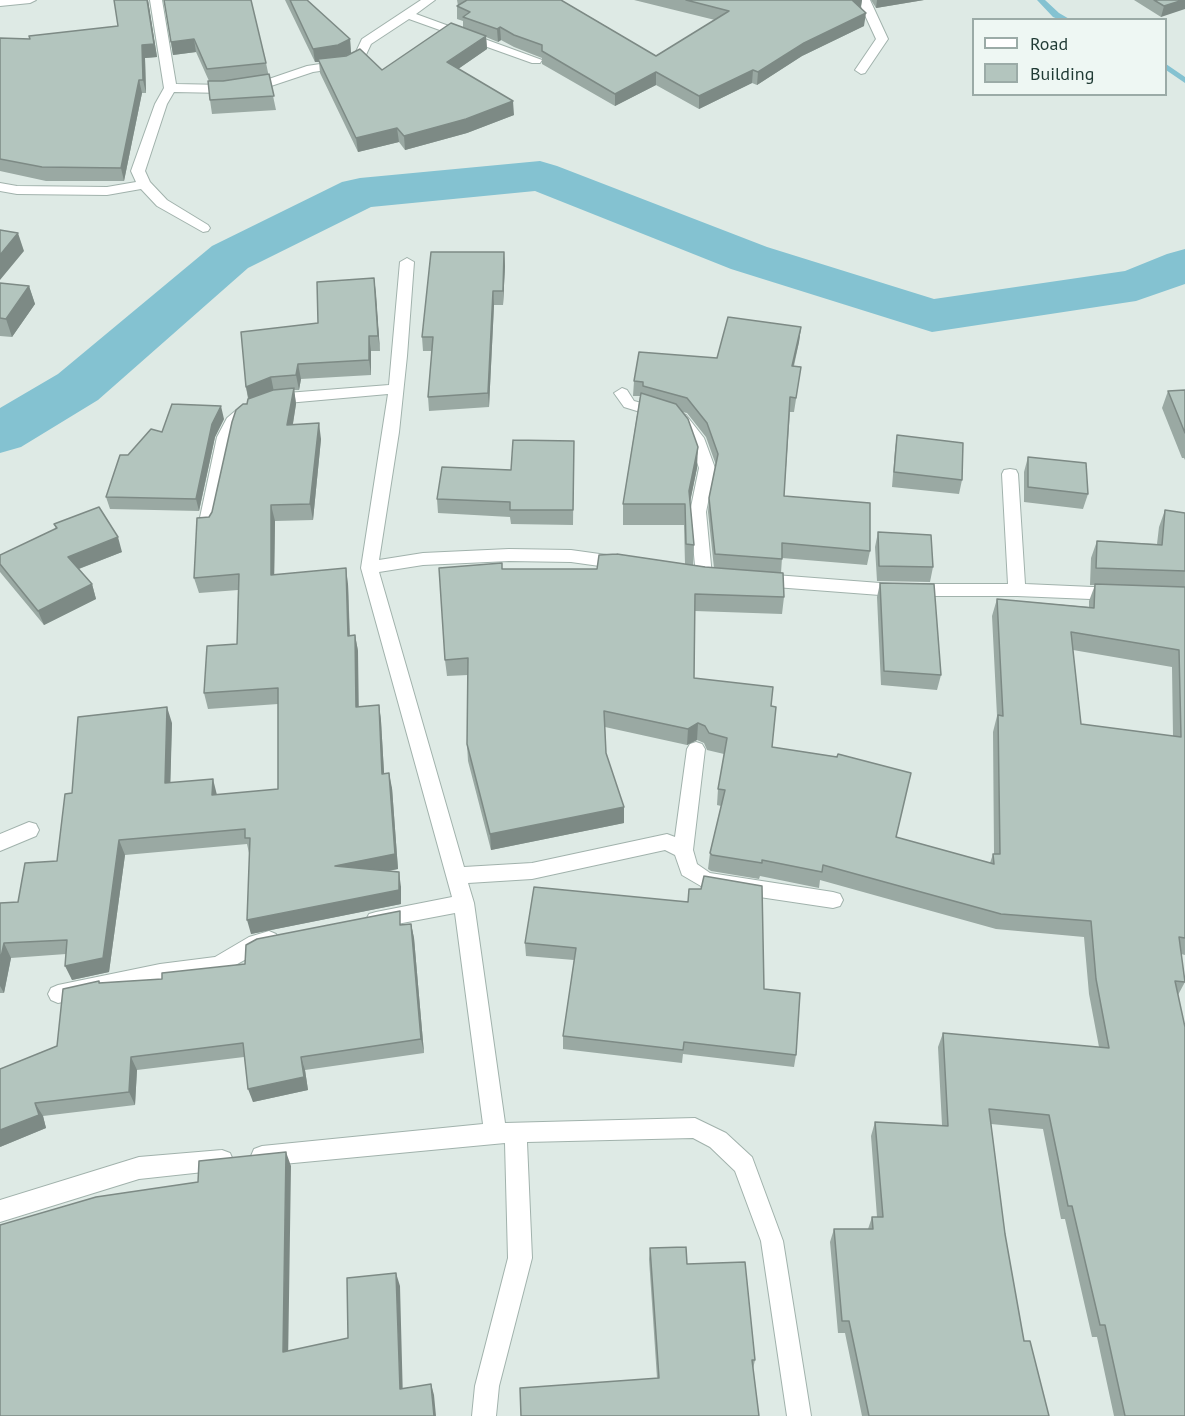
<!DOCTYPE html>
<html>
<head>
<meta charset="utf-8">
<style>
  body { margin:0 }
  #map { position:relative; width:1185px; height:1416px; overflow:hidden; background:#deeae5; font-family:"PT Sans",sans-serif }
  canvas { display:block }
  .legend { position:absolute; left:972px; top:18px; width:195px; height:78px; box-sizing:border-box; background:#eef7f3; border:2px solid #9baba7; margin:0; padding:8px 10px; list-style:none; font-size:18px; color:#1f3a34 }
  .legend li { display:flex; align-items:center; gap:12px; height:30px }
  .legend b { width:30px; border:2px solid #9baba7 }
</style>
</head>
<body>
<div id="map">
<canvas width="1185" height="1416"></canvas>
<ul class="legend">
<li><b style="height:8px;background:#fff"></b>Road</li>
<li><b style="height:16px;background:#b3c5be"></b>Building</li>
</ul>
</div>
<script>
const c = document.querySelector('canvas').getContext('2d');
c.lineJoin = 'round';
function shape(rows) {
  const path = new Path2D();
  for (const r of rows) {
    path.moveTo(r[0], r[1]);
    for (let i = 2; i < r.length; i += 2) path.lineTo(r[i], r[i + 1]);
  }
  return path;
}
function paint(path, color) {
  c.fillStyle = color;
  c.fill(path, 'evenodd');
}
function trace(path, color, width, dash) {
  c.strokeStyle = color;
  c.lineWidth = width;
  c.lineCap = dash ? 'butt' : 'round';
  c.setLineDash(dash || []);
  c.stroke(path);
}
const stream = shape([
  [1037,0,1045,0,1059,13,1071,20,1060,20,1053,17,1037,0],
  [1166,64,1185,77,1185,83,1166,70,1166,64]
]);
const river = shape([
  [540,161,557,166,767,247,934,299,1125,271,1167,254,1185,249,1185,284,1136,301,932,332,731,269,535,191,371,207,248,268,98,400,21,447,0,453,0,408,58,374,212,246,342,182,360,178,540,161]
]);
const minor = shape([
  [0,0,36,0,30,3,0,6,0,0],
  [150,0,162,0,176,84,225,85,263,81,307,66,340,61,355,54,362,39,421,0,435,0,416,14,542,60,540,63,532,63,409,19,371,44,364,59,347,67,313,72,265,88,225,93,174,92,167,104,145,171,150,182,167,200,208,225,210,228,208,231,203,232,157,206,141,189,107,195,17,194,0,191,0,183,17,186,107,187,136,182,131,171,155,104,164,88,150,0],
  [858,0,870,0,888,39,865,73,861,74,855,70,876,39,858,0],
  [407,258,414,262,407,356,399,432,379,560,423,553,509,549,571,550,621,557,627,559,629,563,627,567,621,569,571,562,509,561,423,565,379,572,464,867,532,863,667,834,675,837,687,749,690,744,696,742,702,744,705,749,693,850,697,864,710,873,833,892,840,894,843,900,840,906,833,908,706,889,682,875,675,855,665,850,532,879,468,883,474,903,505,1123,695,1118,726,1133,752,1157,783,1241,811,1416,787,1416,761,1241,735,1171,710,1147,693,1138,527,1142,532,1258,499,1386,496,1416,472,1416,475,1386,508,1258,505,1143,262,1166,254,1163,251,1156,254,1149,262,1146,483,1124,455,913,376,928,369,926,366,920,369,914,376,912,452,897,361,568,388,394,276,404,250,413,238,425,233,437,214,527,212,531,206,533,200,531,198,527,217,437,227,418,240,407,274,394,389,385,400,262,407,258],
  [622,388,627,390,634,401,686,415,704,438,715,468,706,512,712,576,710,580,698,580,696,576,690,512,699,468,689,439,676,423,624,407,614,393,622,388],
  [1010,469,1016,470,1018,474,1025,584,1115,588,1121,590,1123,594,1121,598,1115,600,1017,596,893,596,762,586,756,584,754,580,756,576,762,574,893,584,1008,584,1002,474,1004,470,1010,469],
  [29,822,36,824,39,830,36,836,0,851,0,834,29,822],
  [269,931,276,934,279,940,276,946,261,951,219,974,160,982,58,1003,51,1000,48,994,51,988,58,985,160,964,215,957,249,937,269,931],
  [222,1150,230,1153,233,1160,230,1167,222,1170,139,1179,0,1222,0,1200,139,1157,222,1150]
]);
const wall = shape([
  [148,0,157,57,145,58,146,93,142,93,124,181,46,181,0,171,0,38,30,39,118,26],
  [164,0,266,63,276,110,212,114,210,100,209,81,196,52,173,55],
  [285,0,307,0,350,39,351,53,382,70,463,28,463,21,457,19,457,6,458,6,457,0,561,0,656,56,715,20,634,0,862,0,861,8,864,26,802,56,757,85,752,83,699,109,656,85,615,106,542,64,542,58,514,47,501,40,498,42,486,37,487,49,458,69,514,115,467,133,405,150,399,142,358,152,320,73,319,62,315,62],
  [871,0,924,0,876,8],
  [1134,0,1185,0,1161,17],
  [504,252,505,266,503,305,494,305,489,407,429,411,428,397,432,351,423,351,422,337],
  [374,278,380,351,371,351,371,375,301,379,299,390,294,390,296,404,293,424,321,439,313,520,275,521,274,574,348,584,350,636,355,635,358,651,358,707,379,705,381,721,384,773,392,788,398,869,387,871,401,887,401,904,251,934,249,853,247,844,125,855,109,972,72,980,66,954,11,958,4,993,0,993,0,903,18,902,57,861,72,793,172,723,170,783,217,795,278,789,278,704,208,709,204,693,237,644,238,590,199,593,194,578,209,517,212,512,247,404,248,399,246,387,318,323],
  [0,283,29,286,35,304,12,337,0,336],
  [801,327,799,342,794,366,801,367,794,412,790,412,784,496,870,551,867,565,782,558,781,573,784,597,782,614,695,611,694,678,771,706,772,747,896,837,990,863,993,854,994,854,993,732,997,716,992,616,997,599,1089,607,1089,601,1095,585,1090,585,1091,558,1097,541,1157,544,1159,527,1165,510,1185,513,1185,955,1181,954,1185,982,1178,995,1185,1416,1114,1416,1097,1337,1092,1337,1065,1219,1061,1219,1043,1129,991,1124,1005,1234,1024,1341,1049,1416,862,1416,845,1333,838,1333,830,1242,834,1229,868,1229,872,1217,877,1217,871,1136,875,1122,942,1125,938,1047,943,1033,1099,1047,1089,994,1084,937,996,929,820,880,819,888,760,876,759,879,711,871,708,869,710,853,721,806,717,805,718,789,724,754,707,750,704,743,697,740,687,745,605,727,606,753,624,823,491,850,468,761,467,744,468,675,447,676,445,660,502,569,597,569,685,564,684,525,623,525,623,504,640,396,633,396,634,381,717,358],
  [682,412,687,413,706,437,716,465,709,498,708,512,714,568,693,565,694,545,690,501,697,468],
  [1073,650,1172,667,1173,736,1081,724],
  [1185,390,1185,460,1184,458,1182,458,1162,408,1168,391],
  [224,419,215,437,199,511,110,509,106,497,162,432],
  [897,435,962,480,959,494,892,487,895,450],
  [574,441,573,525,511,524,510,517,438,513,437,499,511,470],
  [1028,457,1088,494,1083,509,1024,502,1024,472],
  [54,524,122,552,79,569,92,584,96,599,44,625,0,572,0,555,56,529],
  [878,532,933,567,930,582,877,581,875,547],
  [880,583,941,675,937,690,881,685,877,597],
  [689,889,764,989,796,1055,794,1067,683,1054,682,1063,563,1049,563,1036,574,960,526,956,525,943,688,901],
  [411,924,414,938,424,1053,305,1070,308,1090,253,1102,244,1057,137,1070,135,1105,43,1116,46,1128,0,1147,57,1046,99,981,100,983,162,979,245,964,402,925],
  [650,1248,687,1264,755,1360,753,1369,657,1378,649,1259]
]);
const shadedWall = shape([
  [147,0,148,0,157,57,145,58,146,93,143,80,142,45],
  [852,0,862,0,860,11],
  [877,0,924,0,876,8],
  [1183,0,1185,0,1185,9,1161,17,1164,6],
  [866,13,864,26,802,56,757,85,758,72,804,43],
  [500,27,501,40,498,42,497,29],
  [486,36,487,49,448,76,447,62],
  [194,39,196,52,173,55,171,42],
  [350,39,351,53,339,59,318,59,319,62,315,62,313,49],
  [753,70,752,83,699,109,699,96],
  [656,72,656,85,615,106,615,94],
  [139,80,142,93,124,181,121,168],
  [513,101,514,115,467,133,405,150,404,136],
  [397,128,399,142,358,152,356,138],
  [18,233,24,251,0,280,0,255],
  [504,252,505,266,503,305,503,291],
  [374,278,376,293,380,351,378,336],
  [29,286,35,304,12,337,6,319],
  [493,291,494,305,489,407,488,393],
  [801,327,799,342,790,380,792,366],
  [369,336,371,351,371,375,369,360],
  [298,364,301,379,299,390,296,375],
  [271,377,274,392,249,401,246,387],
  [294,388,296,404,290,441,287,425],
  [221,406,224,419,215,437,199,511,196,499,212,424],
  [319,423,321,439,313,520,310,504],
  [698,447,697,468,688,512,689,491],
  [271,505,275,521,274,590,271,575],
  [118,537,122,552,73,571,68,557],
  [346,568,348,584,350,651,348,636],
  [92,584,96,599,44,625,38,611],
  [355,635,358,651,359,723,356,707],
  [379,705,381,721,385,789,382,774],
  [167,707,172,723,170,798,165,783],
  [698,723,697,740,687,745,688,729],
  [389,773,392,788,398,869,338,881,335,866],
  [213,779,217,795,212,795],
  [624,807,624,823,491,850,490,834],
  [119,840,125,855,109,972,72,980,65,966],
  [399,872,401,887,401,904,251,934,247,920],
  [411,924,414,938,424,1053,421,1039],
  [4,943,11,958,4,993,0,986,0,962],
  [131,1057,137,1070,135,1105,129,1092],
  [301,1057,305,1070,308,1090,253,1102,248,1089],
  [35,1103,43,1116,46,1128,0,1147,0,1130],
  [286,1152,291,1166,288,1364,283,1352],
  [396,1273,400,1286,403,1401,400,1389],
  [431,1384,434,1395,436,1416,434,1416]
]);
const building = shape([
  [114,0,147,0,154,44,142,45,143,80,139,80,121,168,42,167,0,159,0,38,30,39,29,36,118,26,114,0],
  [164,0,251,0,266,63,207,69,194,39,171,42,164,0],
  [290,0,307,0,350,39,338,45,313,49,290,0],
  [467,0,561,0,656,56,729,11,686,0,852,0,866,13,804,43,758,72,753,70,699,96,656,72,615,94,542,51,542,45,514,35,500,27,497,29,463,17,470,12,457,6,467,0],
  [1154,0,1183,0,1164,6,1154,0],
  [451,23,486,36,447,62,513,101,466,119,404,136,397,128,356,138,318,59,346,56,360,49,382,70,451,23],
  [269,74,274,96,210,100,208,81,223,81,269,74],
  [0,230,18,233,0,255,0,230],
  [431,252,504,252,503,291,493,291,488,393,428,397,433,337,422,337,431,252],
  [374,278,378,336,369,336,369,360,298,364,296,375,271,377,246,387,241,332,318,323,317,282,374,278],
  [0,283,29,286,6,319,0,318,0,283],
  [728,317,801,327,792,366,801,367,796,398,790,397,784,496,870,503,870,551,782,543,782,559,715,554,709,498,718,454,707,423,687,398,643,386,643,382,634,381,639,352,717,358,728,317],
  [294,388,287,425,319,423,310,504,271,505,271,575,346,568,348,636,355,635,356,707,379,705,382,774,389,773,395,854,335,866,399,872,399,890,247,920,250,838,245,838,245,829,119,840,103,958,65,966,67,940,4,943,0,962,0,903,18,902,25,863,57,861,65,794,72,793,78,717,167,707,165,783,213,779,212,795,278,789,278,688,204,693,207,646,237,644,239,574,194,578,197,518,209,517,212,512,232,422,236,410,243,404,247,404,248,399,273,390,294,388],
  [1185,390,1185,433,1168,391,1185,390],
  [641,393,676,404,688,419,698,447,689,491,694,545,686,544,685,504,623,504,641,393],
  [172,404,221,406,212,424,196,499,106,497,120,455,128,455,151,429,162,432,172,404],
  [897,435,963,443,962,480,894,472,897,435],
  [513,440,574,441,573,510,510,510,510,502,437,499,442,467,511,470,513,440],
  [1028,457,1086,463,1088,494,1028,487,1028,457],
  [99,507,118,537,68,557,92,584,38,611,0,564,0,555,57,528,54,524,99,507],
  [1165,510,1185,513,1185,571,1096,568,1097,541,1162,545,1165,510],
  [878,532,931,535,933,567,879,566,878,532],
  [617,554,705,567,783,573,784,597,695,594,694,678,773,687,771,706,776,707,772,747,837,757,838,754,911,773,896,837,994,864,993,854,1000,854,998,715,1003,716,997,599,1094,608,1095,584,1185,587,1185,938,1179,937,1185,982,1175,981,1185,1027,1185,1416,1125,1416,1105,1325,1100,1325,1072,1206,1068,1206,1049,1115,989,1109,1005,1234,1024,1341,1030,1341,1049,1416,869,1416,849,1321,842,1321,834,1229,873,1229,872,1217,883,1217,875,1122,948,1126,943,1033,1109,1048,1096,979,1091,921,1001,914,823,865,822,872,762,860,762,863,712,855,710,853,725,790,718,789,727,738,709,733,705,726,698,723,688,729,604,711,606,753,624,807,490,834,467,744,468,658,445,660,439,568,502,563,502,569,597,569,599,555,617,554],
  [1071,632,1179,650,1181,737,1081,724,1071,632],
  [880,583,934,584,941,675,884,671,880,583],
  [704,876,762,886,764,989,800,993,796,1055,684,1042,683,1050,563,1036,576,948,525,943,534,887,688,902,689,889,701,889,704,876],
  [400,911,400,925,411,924,421,1039,301,1057,304,1077,248,1089,243,1043,131,1057,129,1092,35,1103,39,1115,0,1130,0,1069,57,1046,63,989,99,981,99,983,162,979,162,973,245,964,246,945,257,939,400,911],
  [286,1152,283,1352,348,1338,347,1278,396,1273,400,1389,431,1384,434,1416,0,1416,0,1225,96,1197,198,1182,199,1161,286,1152],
  [686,1247,687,1264,745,1262,755,1360,752,1360,759,1416,521,1416,520,1388,659,1378,650,1248,686,1247]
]);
paint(stream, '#84c2d1');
paint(river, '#84c2d1');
trace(minor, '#a1b2ac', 2);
paint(minor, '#fff');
paint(wall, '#9aa9a3');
paint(shadedWall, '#7d8a85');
paint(building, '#b3c5be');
trace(building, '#7d8a85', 1.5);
</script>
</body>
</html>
